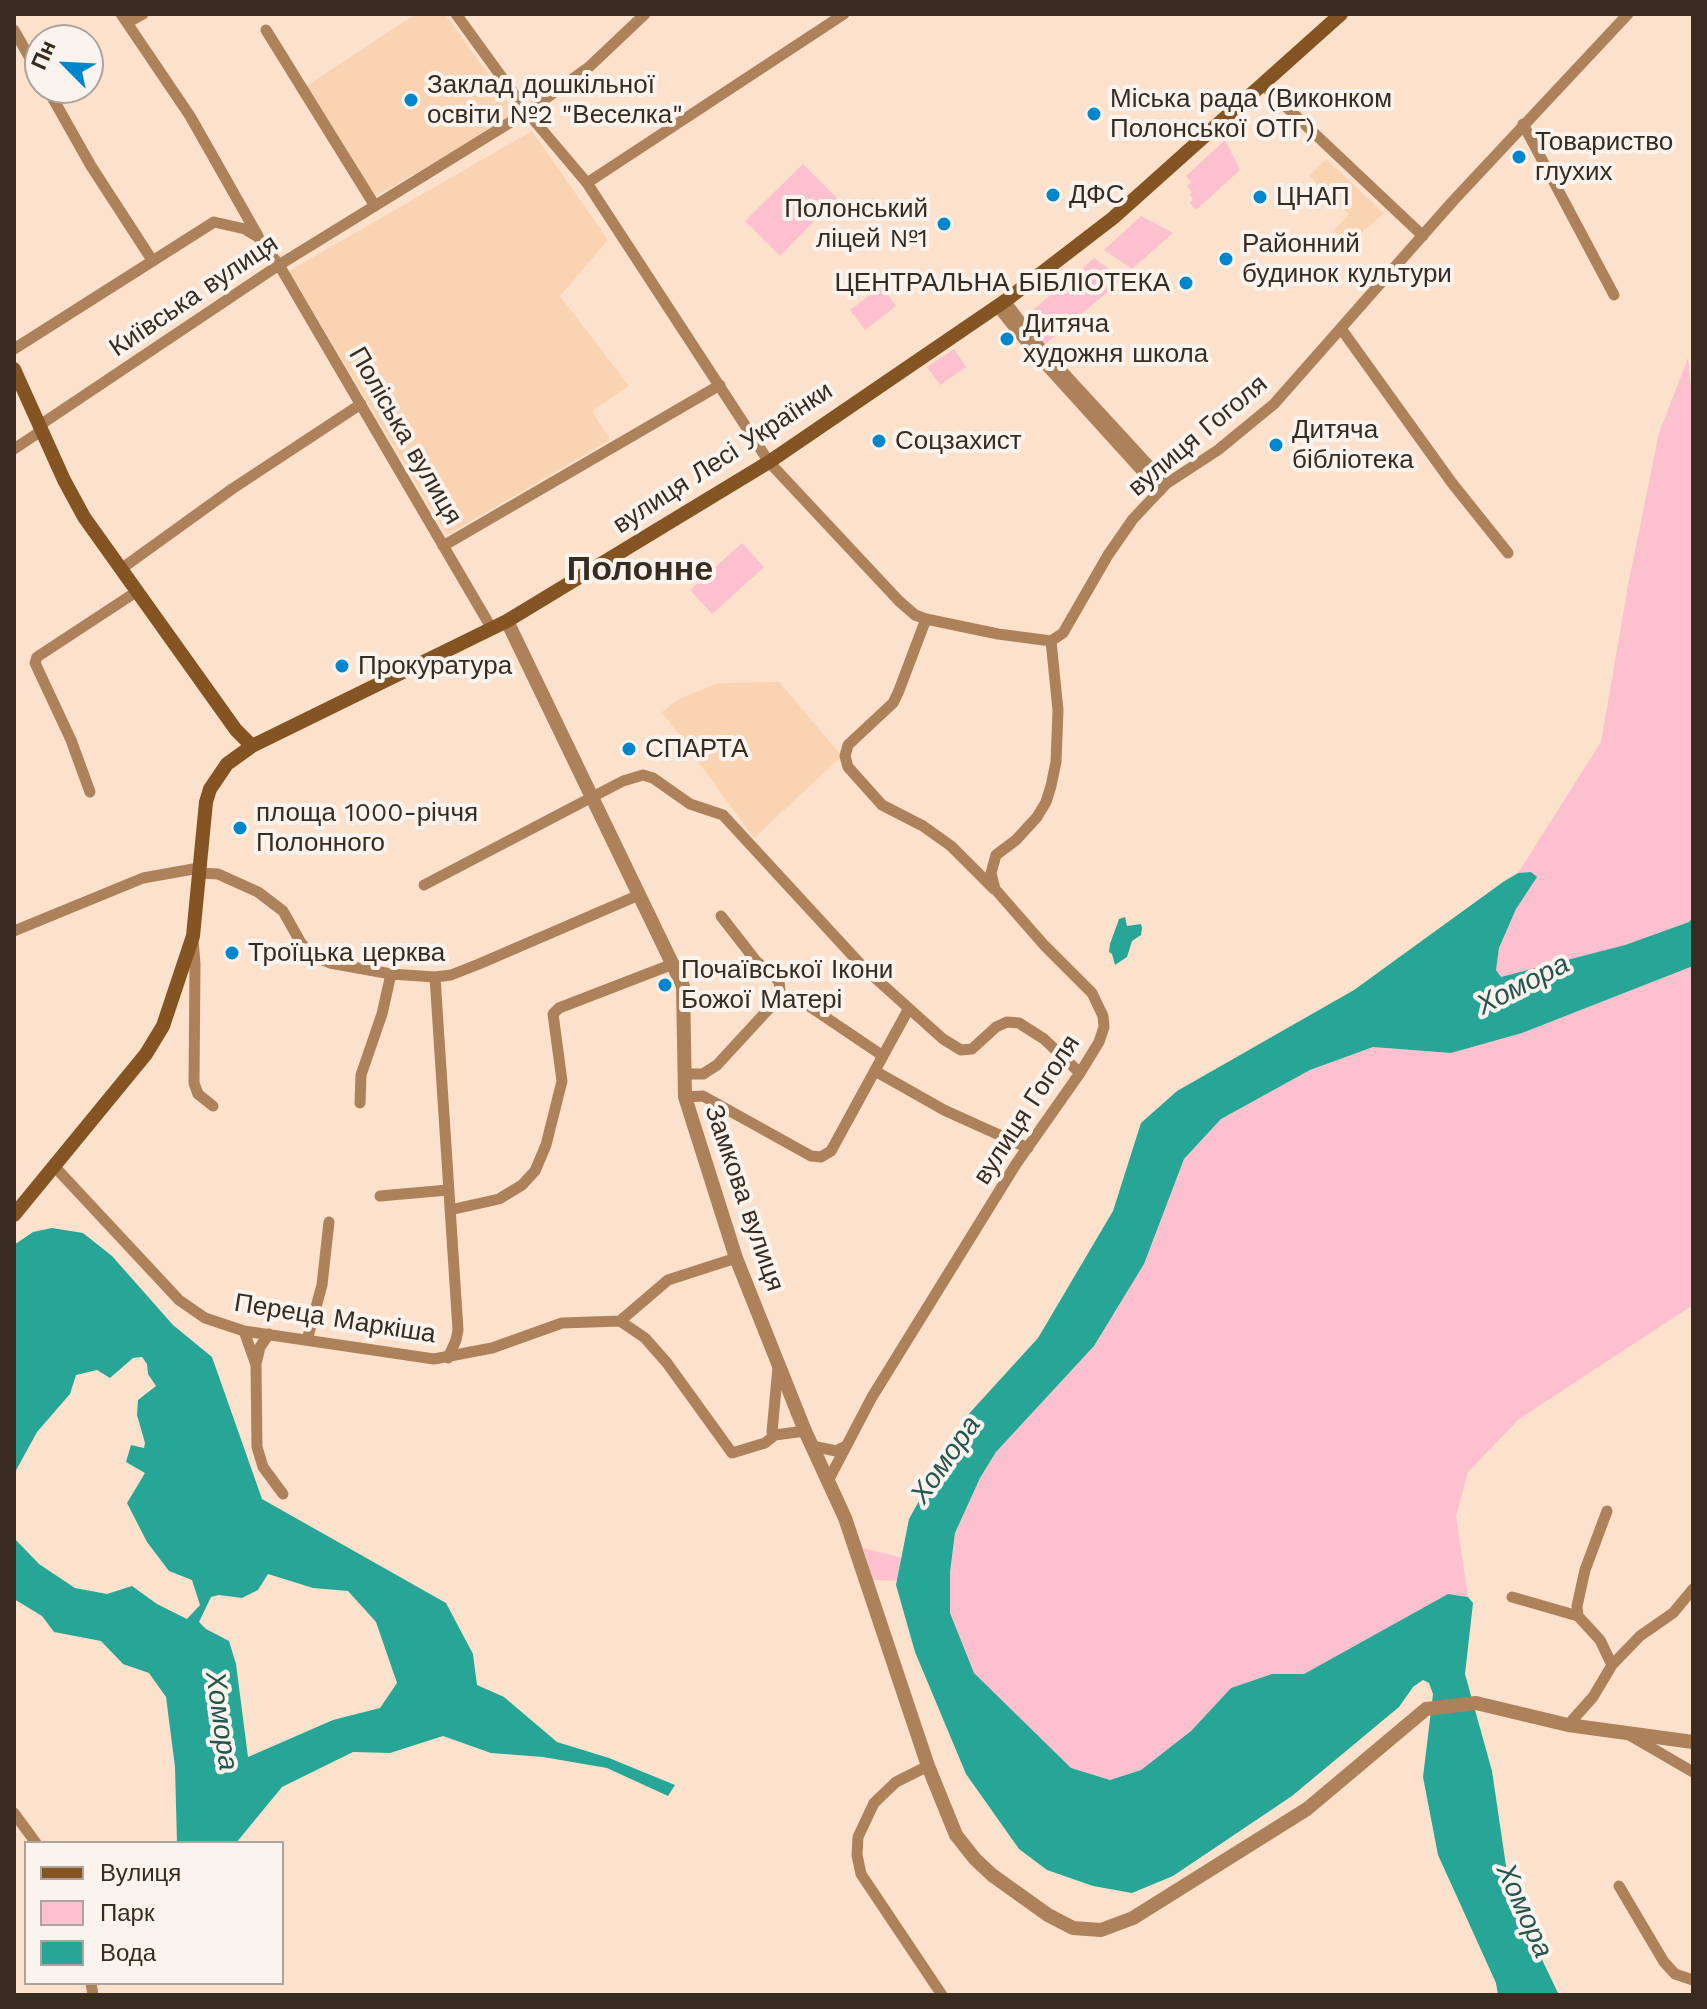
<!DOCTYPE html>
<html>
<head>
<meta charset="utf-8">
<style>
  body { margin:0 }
  #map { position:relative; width:1707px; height:2009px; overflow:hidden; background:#fce2cc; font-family:"Work Sans",sans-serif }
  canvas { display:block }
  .frame { position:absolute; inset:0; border:16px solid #382c21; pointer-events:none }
  .legend { position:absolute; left:24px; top:1841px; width:260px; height:144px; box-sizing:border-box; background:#faf3ee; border:2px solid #aca39c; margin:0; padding:10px 14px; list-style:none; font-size:24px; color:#382c21 }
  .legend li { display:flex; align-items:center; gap:16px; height:40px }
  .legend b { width:40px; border:2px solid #aca39c }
  .north { position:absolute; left:24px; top:24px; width:80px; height:80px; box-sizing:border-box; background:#faf3ee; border:2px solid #aca39c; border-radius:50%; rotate:294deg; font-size:22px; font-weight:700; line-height:32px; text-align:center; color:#382c21 }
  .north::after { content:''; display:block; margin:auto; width:28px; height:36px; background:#0086cd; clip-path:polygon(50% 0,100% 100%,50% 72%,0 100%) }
</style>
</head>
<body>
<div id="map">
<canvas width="1707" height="2009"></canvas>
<div class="frame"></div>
<ul class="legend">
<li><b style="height:10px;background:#855423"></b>Вулиця</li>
<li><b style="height:22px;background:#fdc0cf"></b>Парк</li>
<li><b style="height:22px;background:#27a697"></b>Вода</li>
</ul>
<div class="north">Пн</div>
</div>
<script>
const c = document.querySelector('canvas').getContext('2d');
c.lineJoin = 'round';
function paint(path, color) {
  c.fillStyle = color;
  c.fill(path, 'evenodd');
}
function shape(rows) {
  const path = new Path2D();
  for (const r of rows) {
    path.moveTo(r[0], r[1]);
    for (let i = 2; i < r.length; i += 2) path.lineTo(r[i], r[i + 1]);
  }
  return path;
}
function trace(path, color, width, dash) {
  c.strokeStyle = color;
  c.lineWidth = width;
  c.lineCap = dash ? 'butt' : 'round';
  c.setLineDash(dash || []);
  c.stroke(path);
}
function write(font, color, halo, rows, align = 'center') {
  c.font = font + ' "Work Sans",sans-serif';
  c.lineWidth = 8;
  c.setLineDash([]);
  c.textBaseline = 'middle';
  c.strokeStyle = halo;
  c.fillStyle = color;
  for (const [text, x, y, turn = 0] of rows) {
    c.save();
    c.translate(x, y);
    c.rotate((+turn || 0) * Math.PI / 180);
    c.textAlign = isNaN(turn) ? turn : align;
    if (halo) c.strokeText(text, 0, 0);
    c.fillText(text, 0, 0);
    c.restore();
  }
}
const built = shape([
  [416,14,445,14,517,114,373,198,306,86],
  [532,131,608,240,560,296,629,386,592,411,610,440,447,535,289,271],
  [1326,159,1384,213,1347,246,1334,230,1349,214,1309,176],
  [779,682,842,756,754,838,662,712,679,699,718,683]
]);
const green = shape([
  [1225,140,1240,170,1196,210,1190,203,1193,200,1190,195,1192,192,1187,186,1191,182,1186,176],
  [803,164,837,198,780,256,745,221],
  [1141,216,1173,233,1132,269,1104,250],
  [1094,258,1123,279,1042,347,1020,321],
  [881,286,896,306,865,330,850,310],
  [954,349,966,367,940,385,927,367],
  [1688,358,1693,411,1693,917,1689,922,1625,945,1501,978,1495,970,1499,948,1516,909,1536,877,1531,872,1518,873,1601,742,1629,580,1659,433],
  [742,543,764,567,712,614,690,590],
  [1693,966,1693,1305,1519,1419,1468,1472,1456,1516,1468,1597,1448,1594,1304,1674,1272,1674,1231,1688,1191,1731,1141,1770,1110,1780,1071,1769,974,1673,950,1613,950,1572,955,1533,980,1478,996,1452,1094,1346,1144,1264,1184,1159,1221,1119,1310,1070,1373,1047,1451,1053,1522,1033],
  [863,1548,910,1560,904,1581,873,1580]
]);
const water = shape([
  [1531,872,1537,877,1516,909,1499,948,1496,970,1501,977,1625,945,1689,922,1693,917,1693,966,1522,1033,1451,1053,1373,1047,1310,1070,1221,1119,1184,1159,1144,1264,1094,1346,996,1452,980,1478,955,1533,950,1572,950,1613,974,1673,1071,1768,1110,1780,1141,1770,1191,1731,1231,1688,1272,1674,1304,1674,1448,1594,1468,1597,1473,1603,1465,1674,1492,1771,1510,1893,1559,1995,1498,1995,1496,1983,1438,1855,1423,1777,1433,1694,1429,1683,1423,1680,1413,1687,1399,1707,1292,1796,1173,1876,1132,1893,1093,1886,1047,1870,1019,1849,966,1774,915,1652,896,1585,909,1519,965,1418,1038,1338,1113,1211,1141,1123,1177,1091,1354,990,1503,882,1518,873],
  [1125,917,1127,926,1141,924,1142,928,1141,935,1132,941,1127,957,1115,965,1112,954,1109,952,1110,944,1119,919],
  [52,1228,83,1233,112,1256,173,1325,212,1357,262,1499,446,1603,473,1654,477,1685,504,1697,557,1742,609,1758,675,1785,668,1796,607,1768,543,1757,491,1753,443,1736,390,1753,353,1752,282,1787,236,1843,177,1843,175,1767,166,1697,149,1673,123,1664,101,1641,54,1632,42,1616,14,1599,14,1538,39,1564,75,1588,107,1594,132,1586,157,1604,187,1619,200,1605,192,1580,169,1571,147,1542,127,1503,145,1473,126,1462,131,1445,144,1448,145,1443,137,1415,138,1400,156,1386,148,1374,147,1364,142,1357,133,1358,110,1378,97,1370,76,1375,70,1394,37,1432,14,1474,14,1245,33,1232],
  [268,1574,313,1588,348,1591,376,1622,397,1683,380,1708,333,1720,248,1757,236,1664,229,1641,206,1629,199,1622,211,1597,219,1595,242,1598,258,1590]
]);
const minor = shape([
  [121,14,190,116,258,236],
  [456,14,527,112,587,183,769,462,899,601,915,615,926,619,998,634,1051,641],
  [127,23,143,14],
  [14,30,40,76],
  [266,30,375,206],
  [1262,84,1423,236],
  [47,88,91,166,152,260],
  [1523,124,1614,295],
  [587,183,844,14],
  [1005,301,1040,347,1166,484],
  [997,306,1034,352,1160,491],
  [1342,330,1452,483,1508,553],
  [14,349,214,222,245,229,258,237,279,265,492,629],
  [40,425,279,265,527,112,589,67,645,14],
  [14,449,41,431],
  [443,546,720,385],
  [121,569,232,489,361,404],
  [926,619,898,693,893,703,848,745,845,756,848,767,882,805,923,826,951,846,994,889],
  [1051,641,1063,633,1108,555,1133,519,1166,484,1218,450,1274,404,1453,201,1628,14],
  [90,792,71,740,35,663,37,657,136,592],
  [199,873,218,874,258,892,283,911,301,943,313,956,330,963,391,974,435,977,451,975,479,964,639,895],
  [424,885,623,781,643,775,653,778,690,804,723,815,864,968,943,1039,961,1050,972,1049,996,1027,1007,1022,1019,1023,1044,1039,1080,1073],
  [14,931,143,878,199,868],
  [193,939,195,964,194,1083,198,1094,213,1106],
  [435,977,458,1330,456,1340,448,1358],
  [776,1001,792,996,800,1000,883,1056],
  [875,1071,944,1110,1028,1148],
  [685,1074,703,1074,717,1065,776,1001,780,991,779,981,756,961,721,916],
  [685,1097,703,1096,811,1156,821,1157,831,1151,908,1010],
  [360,1103,361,1075,382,1014,391,974],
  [54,1166,179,1300,205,1318,244,1331,434,1359,492,1348,562,1323,620,1321,668,1280,736,1258],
  [380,1196,448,1190],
  [450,1210,499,1199,522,1185,535,1171,546,1145,562,1081,553,1014,559,1008,673,964],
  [620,1321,645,1338,667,1363,732,1453,765,1443,775,1435],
  [244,1331,256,1365,257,1447,263,1467,283,1494],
  [307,1340,322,1285,329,1222],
  [256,1364,260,1347,269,1334],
  [778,1367,772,1432,775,1435,805,1431],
  [812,1446,836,1451,846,1446],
  [828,1481,872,1397,1016,1164,1080,1073,1099,1042,1104,1027,1103,1016,1092,993,1044,945,995,889,991,873,996,855,1016,840,1037,817,1046,802,1051,786,1056,762,1058,710,1051,641],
  [1607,1511,1585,1570,1577,1606,1578,1616,1600,1640,1612,1665],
  [1512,1597,1578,1616],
  [1568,1725,1593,1697,1612,1665,1640,1636,1673,1613,1693,1589],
  [1631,1736,1693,1772],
  [928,1766,896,1782,874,1803,858,1837,857,1855,861,1874,942,1995],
  [14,1813,36,1843],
  [1619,1886,1664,1962,1675,1974,1693,1980],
  [91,1983,93,1995]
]);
const tertiary = shape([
  [507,621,683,986,685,1097,736,1258,805,1431,845,1518,928,1766,956,1835,975,1859,992,1875,1048,1915,1073,1928,1101,1930,1133,1918,1307,1809,1426,1709,1476,1703,1568,1725,1693,1742]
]);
const secondary = shape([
  [14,369,64,480,84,517,236,730,252,746],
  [14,1215,146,1054,163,1026,193,936,206,802,210,789,227,764,252,746,507,621,769,462,1005,301,1113,218,1341,14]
]);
const markers = [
  [411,100,8,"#0086cd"],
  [1094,114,8,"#0086cd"],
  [1519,157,8,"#0086cd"],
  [1053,195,8,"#0086cd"],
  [1260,197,8,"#0086cd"],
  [944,224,8,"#0086cd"],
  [1226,259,8,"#0086cd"],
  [1186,283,8,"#0086cd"],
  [1007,339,8,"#0086cd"],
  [879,441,8,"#0086cd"],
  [1276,445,8,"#0086cd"],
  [342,666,8,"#0086cd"],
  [629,749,8,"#0086cd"],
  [240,828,8,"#0086cd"],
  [232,953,8,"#0086cd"],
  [665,985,8,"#0086cd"]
];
const poiNames = [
  ["Заклад дошкільної",427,85],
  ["освіти №2 \"Веселка\"",427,115],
  ["Міська рада (Виконком",1110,99],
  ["Полонської ОТГ)",1110,129],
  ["Товариство",1535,142],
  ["глухих",1535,172],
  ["ДФС",1069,195],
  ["ЦНАП",1276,197],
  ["Полонський",928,209,"right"],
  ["ліцей №1",928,239,"right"],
  ["Районний",1242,244],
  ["будинок культури",1242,274],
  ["ЦЕНТРАЛЬНА БІБЛІОТЕКА",1170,283,"right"],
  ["Дитяча",1023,324],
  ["художня школа",1023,354],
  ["Дитяча",1292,430],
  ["бібліотека",1292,460],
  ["Соцзахист",895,441],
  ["Прокуратура",358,666],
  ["СПАРТА",645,749],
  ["площа 1000-річчя",256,813],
  ["Полонного",256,843],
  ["Троїцька церква",248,953],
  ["Почаївської Ікони",681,970],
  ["Божої Матері",681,1000]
];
const streetNames = [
  ["Київська вулиця",194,296,-34],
  ["Поліська вулиця",405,436,60],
  ["вулиця Гоголя",1198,436,-40],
  ["вулиця Лесі Українки",723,458,-33],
  ["вулиця Гоголя",1027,1110,-57],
  ["Замкова вулиця",744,1198,71],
  ["Переца Маркіша",335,1319,9]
];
const waterNames = [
  ["Хомора",1523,985,-27],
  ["Хомора",946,1460,-55],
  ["Хомора",221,1721,82],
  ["Хомора",1524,1911,66]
];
const districtNames = [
  ["Полонне",640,570]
];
paint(built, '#f9d3b2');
paint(green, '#fdc0cf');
paint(water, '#27a697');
trace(minor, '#ad825b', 11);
trace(tertiary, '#ad825b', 14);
trace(secondary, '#855423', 14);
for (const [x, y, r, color] of markers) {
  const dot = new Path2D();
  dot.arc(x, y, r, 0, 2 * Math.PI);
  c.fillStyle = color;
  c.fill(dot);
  trace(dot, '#faf3ee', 3);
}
write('26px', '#382c21', '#faf3ee', poiNames, 'left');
write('26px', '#382c21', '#faf3ee', streetNames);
write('italic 28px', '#24554e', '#faf3ee', waterNames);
write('bold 34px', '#382c21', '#faf3ee', districtNames);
</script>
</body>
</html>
